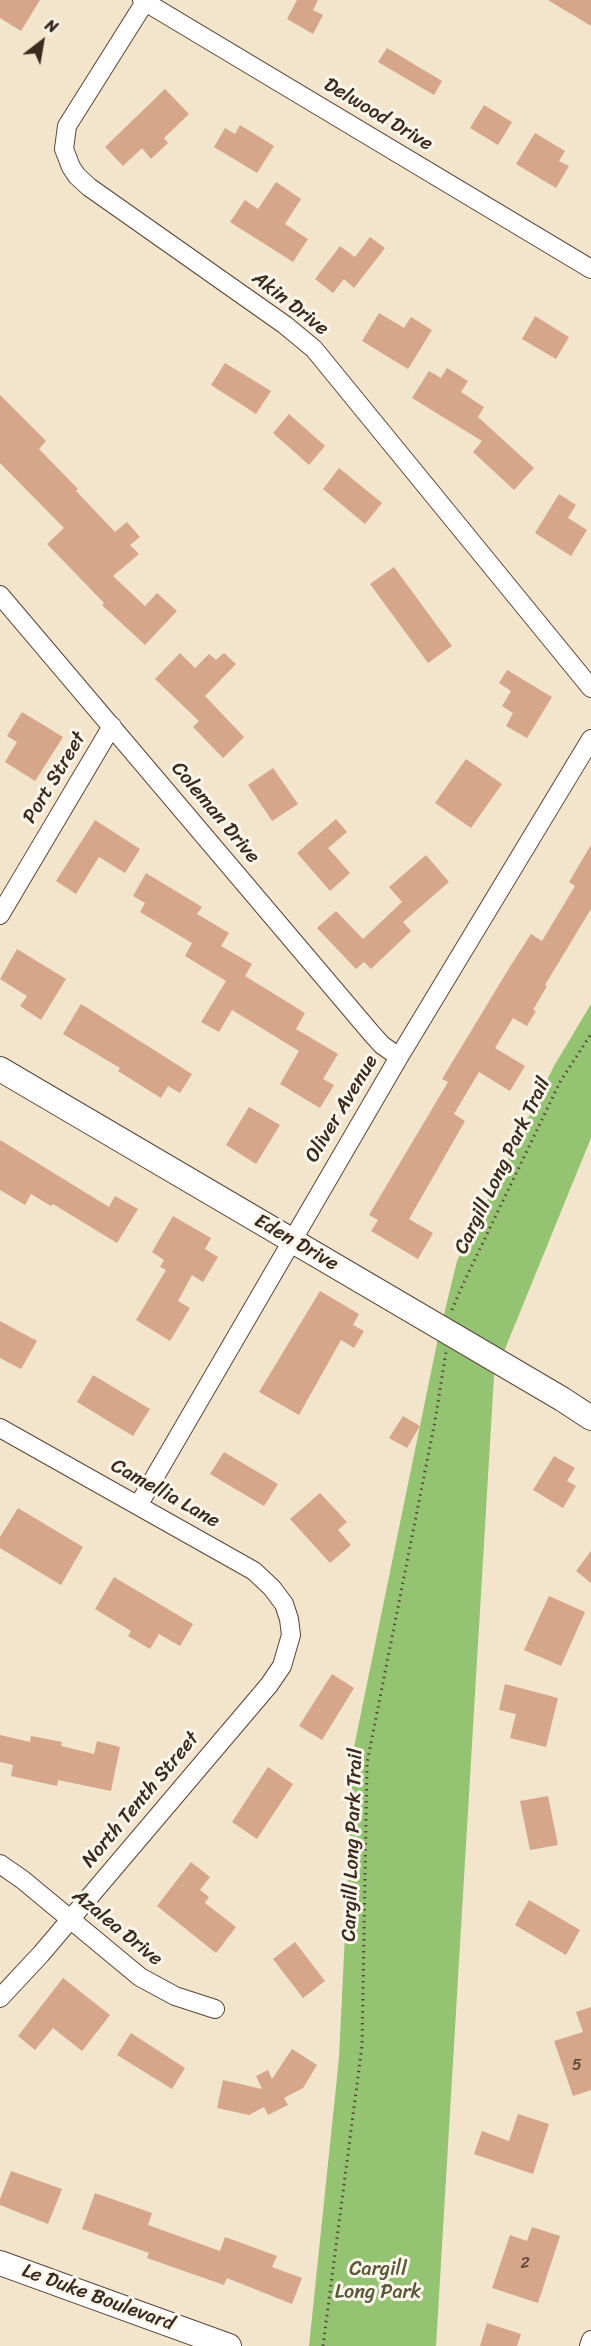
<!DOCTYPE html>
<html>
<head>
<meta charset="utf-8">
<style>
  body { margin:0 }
  #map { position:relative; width:591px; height:2346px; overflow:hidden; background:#f3e5cc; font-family:Sriracha,sans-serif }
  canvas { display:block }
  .north { position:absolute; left:12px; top:12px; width:60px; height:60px; -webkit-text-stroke:4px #fbf7ec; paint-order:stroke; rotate:31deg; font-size:16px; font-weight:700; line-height:24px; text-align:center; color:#3b2a1e }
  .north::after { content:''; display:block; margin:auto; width:21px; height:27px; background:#3b2a1e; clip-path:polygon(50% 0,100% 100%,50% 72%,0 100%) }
</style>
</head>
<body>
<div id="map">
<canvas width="591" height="2346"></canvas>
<div class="north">N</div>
</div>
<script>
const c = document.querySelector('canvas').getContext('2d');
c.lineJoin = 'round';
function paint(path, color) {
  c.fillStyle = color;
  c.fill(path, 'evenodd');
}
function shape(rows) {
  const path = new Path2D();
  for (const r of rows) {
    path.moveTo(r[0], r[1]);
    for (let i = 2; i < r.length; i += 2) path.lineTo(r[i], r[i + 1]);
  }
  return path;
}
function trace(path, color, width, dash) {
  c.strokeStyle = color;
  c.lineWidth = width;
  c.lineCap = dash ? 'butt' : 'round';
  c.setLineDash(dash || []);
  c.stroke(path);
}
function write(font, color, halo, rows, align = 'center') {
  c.font = font + ' Sriracha,sans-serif';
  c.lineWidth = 6;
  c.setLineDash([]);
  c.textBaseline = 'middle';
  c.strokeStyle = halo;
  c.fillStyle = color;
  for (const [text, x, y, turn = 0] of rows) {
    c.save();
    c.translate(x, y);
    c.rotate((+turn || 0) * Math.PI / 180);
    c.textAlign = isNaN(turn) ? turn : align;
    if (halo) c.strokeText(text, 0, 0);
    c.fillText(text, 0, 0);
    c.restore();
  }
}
const green = shape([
  [591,1004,591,1138,494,1376,436,2346,309,2346,339,2058,354,1747,437,1343,457,1261,554,1066]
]);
const building = shape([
  [0,0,40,0,21,31,0,18],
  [297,0,318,0,313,10,323,15,313,34,287,19],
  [548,0,591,0,591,26],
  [387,48,442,81,434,95,378,62],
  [165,89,189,114,164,138,168,143,151,159,142,148,123,166,105,147],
  [484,105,512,122,498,145,470,128],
  [240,125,274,146,257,173,214,147,225,128,235,134],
  [535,133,565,151,559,161,569,166,556,188,516,164],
  [276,182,301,199,285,224,308,239,293,262,230,222,245,200,258,209],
  [370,237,385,248,354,288,344,279,333,293,315,279,340,246,355,257],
  [379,313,404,328,411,317,432,330,408,369,362,341],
  [535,316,569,337,556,359,522,339],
  [225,363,271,391,256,414,211,385],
  [447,368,468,381,461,392,484,407,478,417,534,468,514,490,473,452,482,441,412,398,429,371,441,378],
  [0,395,46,441,39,449,78,489,76,491,115,532,127,522,140,537,130,545,139,554,113,576,145,606,157,593,177,611,145,645,102,605,104,603,47,544,64,528,0,463],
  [289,414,325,446,309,465,273,433],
  [339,468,382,503,365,524,323,489],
  [559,494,576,505,568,518,587,530,571,556,535,533],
  [394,567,452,646,428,663,370,584],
  [180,653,195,668,209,654,216,660,224,653,236,664,205,696,244,737,223,758,193,727,199,721,155,679],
  [507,670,552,697,527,738,506,726,513,713,502,706,511,691,499,683],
  [22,712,63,737,35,781,5,762,17,742,7,736],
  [466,759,502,784,471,828,435,803],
  [273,768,298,804,272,821,248,785],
  [336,819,347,832,328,848,350,873,330,891,297,853],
  [95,820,140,849,125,873,99,857,76,894,56,881],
  [591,845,591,909,545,985,547,986,533,1010,536,1011,527,1026,513,1018,495,1048,525,1066,510,1091,479,1072,454,1114,465,1121,409,1219,433,1233,418,1259,371,1231,378,1220,369,1215,448,1082,442,1079,511,965,531,934,542,941,575,886,569,882],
  [426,855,449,882,403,922,411,931,371,969,364,962,356,969,317,928,336,911,363,939,402,902,389,887],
  [146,873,202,907,197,914,229,933,221,946,252,964,245,976,305,1013,296,1029,338,1054,323,1079,334,1085,320,1108,280,1084,299,1051,232,1010,219,1032,201,1022,226,981,185,956,192,943,140,912,145,903,133,896],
  [17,949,66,979,41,1020,20,1006,27,996,0,979],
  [81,1004,192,1074,180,1093,168,1086,161,1098,118,1071,120,1068,63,1034],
  [249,1107,280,1125,256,1164,226,1145],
  [0,1140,109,1207,115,1196,138,1209,117,1243,53,1204,51,1206,31,1194,25,1205,0,1190],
  [173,1216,211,1238,205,1249,218,1257,203,1282,192,1275,178,1301,190,1308,170,1341,136,1320,166,1270,160,1267,164,1260,152,1252],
  [320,1291,359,1314,353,1325,364,1331,354,1348,341,1340,299,1415,259,1392],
  [0,1321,37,1341,21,1369,0,1358],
  [93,1375,150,1409,133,1436,77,1402],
  [403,1416,420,1426,407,1448,389,1438],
  [224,1452,278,1484,264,1506,210,1474],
  [554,1456,575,1468,567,1481,576,1486,563,1508,533,1490],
  [320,1493,347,1522,338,1530,351,1545,330,1563,290,1519],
  [18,1508,83,1547,61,1585,0,1548,0,1537],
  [591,1551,591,1583,576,1571],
  [114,1577,193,1624,180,1646,159,1634,150,1649,128,1636,131,1631,95,1609],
  [549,1596,585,1612,561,1666,524,1650],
  [332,1674,354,1688,322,1740,299,1726],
  [505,1684,558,1698,546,1747,510,1738,516,1714,499,1710],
  [0,1735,30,1742,31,1736,62,1742,61,1746,94,1754,97,1741,120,1747,111,1791,58,1780,57,1786,11,1776,13,1765,0,1762],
  [268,1767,293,1784,257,1839,232,1822],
  [548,1796,558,1845,530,1850,520,1801],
  [191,1862,210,1877,200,1890,209,1897,205,1903,236,1927,216,1953,157,1906],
  [529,1900,580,1930,566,1955,515,1925],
  [295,1942,325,1981,303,1998,273,1959],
  [63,1978,110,2015,82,2051,53,2028,35,2050,18,2036],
  [591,2007,591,2090,573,2096,554,2041,583,2032,576,2012],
  [131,2033,185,2068,172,2089,117,2055],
  [292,2049,317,2065,303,2088,284,2098,288,2105,268,2115,264,2107,249,2115,217,2108,223,2080,262,2089,256,2076,268,2070,272,2079],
  [518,2114,549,2124,533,2174,474,2154,482,2131,509,2141],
  [11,2171,62,2189,48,2224,0,2205,0,2199],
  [95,2193,152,2213,148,2225,220,2251,225,2237,277,2256,272,2267,302,2278,292,2304,227,2278,224,2285,147,2258,149,2253,82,2229],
  [532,2227,560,2236,538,2303,492,2288,510,2235,527,2241],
  [487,2323,521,2334,517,2346,480,2346]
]);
const path = shape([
  [452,1310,463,1284,560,1082,591,1034],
  [323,2346,362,2046,367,1763,435,1421,446,1352]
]);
const minor = shape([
  [142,0,591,269],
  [145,2,67,126,64,149,71,167,77,176,89,187,285,325,314,349,591,688],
  [0,595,372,1034,382,1045,399,1057],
  [0,915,112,726],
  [0,1428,254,1571,272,1588,284,1604,289,1619,291,1635,282,1666,269,1685,41,1954,0,1998],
  [139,1504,399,1057,591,739],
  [0,1864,23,1880,140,1977,175,1996,215,2009],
  [589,2346,591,2340]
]);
const tertiary = shape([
  [0,1069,562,1399,591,1418],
  [0,2263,229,2346]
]);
const numberNames = [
  ["5",577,2066],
  ["2",525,2264]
];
const streetNames = [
  ["Delwood Drive",378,115,31],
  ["Akin Drive",290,304,38],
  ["Port Street",55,778,-59],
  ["Coleman Drive",215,813,50],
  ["Oliver Avenue",342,1109,-59],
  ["Cargill Long Park Trail",503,1166,-64],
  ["Eden Drive",296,1243,30],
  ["Camellia Lane",165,1494,29],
  ["North Tenth Street",141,1800,-50],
  ["Cargill Long Park Trail",353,1845,-88],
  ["Azalea Drive",117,1928,39],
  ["Le Duke Boulevard",98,2298,20]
];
const parkNames = [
  ["Cargill",378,2270],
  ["Long Park",378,2293]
];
paint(green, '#94c372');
paint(building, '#d5a689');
trace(minor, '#574638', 20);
trace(tertiary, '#574638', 26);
trace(path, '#574638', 3, [1.5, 4.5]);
trace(minor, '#fff', 18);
trace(tertiary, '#fff', 24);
write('16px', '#624939', null, numberNames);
write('20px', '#3b2a1e', '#fbf7ec', streetNames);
write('20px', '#565837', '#fbf7ec', parkNames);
</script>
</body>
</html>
